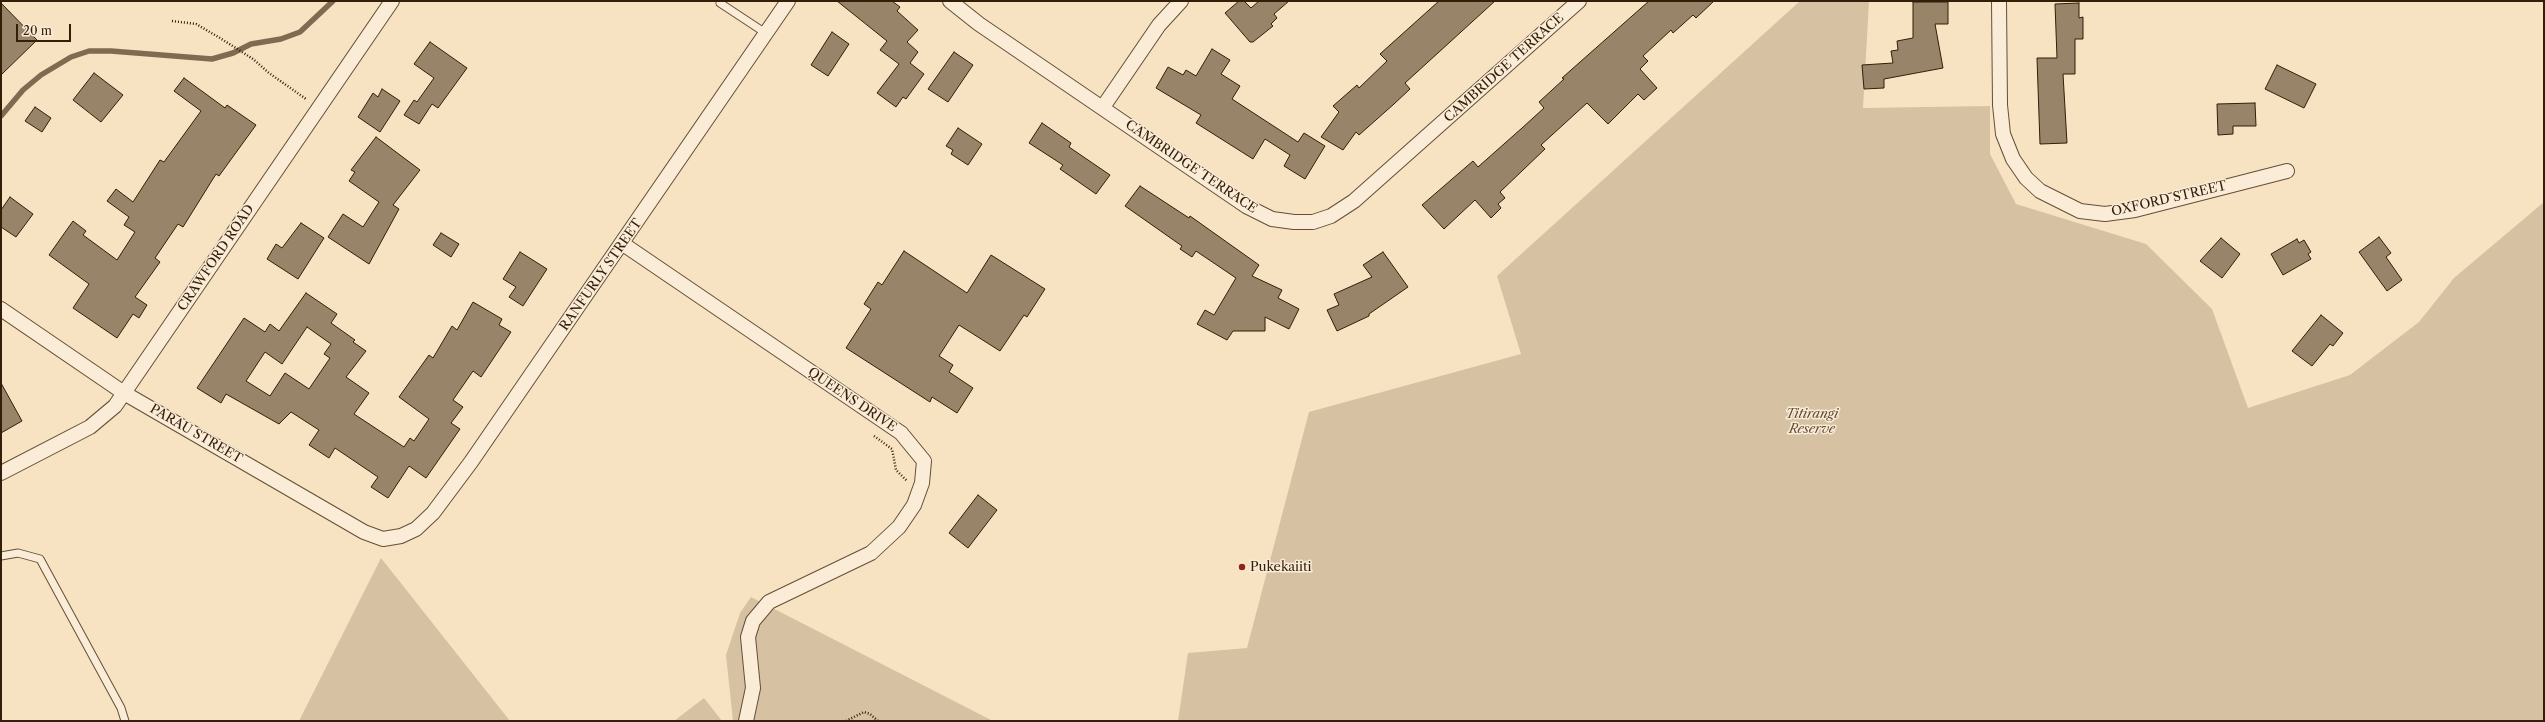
<!DOCTYPE html>
<html>
<head>
<meta charset="utf-8">
<style>
  body { margin:0 }
  #map { position:relative; width:2545px; height:722px; overflow:hidden; background:#f7e2c2; font-family:"Libre Caslon Text",serif }
  canvas { display:block }
  .frame { position:absolute; inset:0; border:2px solid #321e09; pointer-events:none }
  .scale { position:absolute; left:16px; top:24px; width:55px; height:18px; box-sizing:border-box; border:2px solid #321e09; border-top:0; padding-left:5px; font-size:12px; line-height:14px; white-space:nowrap; color:#321e09; -webkit-text-stroke:3px #faecd7; paint-order:stroke }
</style>
</head>
<body>
<div id="map">
<canvas width="2545" height="722"></canvas>
<div class="frame"></div>
<div class="scale">20 m</div>
</div>
<script>
const c = document.querySelector('canvas').getContext('2d');
c.lineJoin = 'round';
function paint(path, color) {
  c.fillStyle = color;
  c.fill(path, 'evenodd');
}
function shape(rows) {
  const path = new Path2D();
  for (const r of rows) {
    path.moveTo(r[0], r[1]);
    for (let i = 2; i < r.length; i += 2) path.lineTo(r[i], r[i + 1]);
  }
  return path;
}
function trace(path, color, width, dash) {
  c.strokeStyle = color;
  c.lineWidth = width;
  c.lineCap = dash ? 'butt' : 'round';
  c.setLineDash(dash || []);
  c.stroke(path);
}
function write(font, color, halo, rows, align = 'center') {
  c.font = font + ' "Libre Caslon Text",serif';
  c.lineWidth = 3;
  c.setLineDash([]);
  c.textBaseline = 'middle';
  c.strokeStyle = halo;
  c.fillStyle = color;
  for (const [text, x, y, turn = 0] of rows) {
    c.save();
    c.translate(x, y);
    c.rotate((+turn || 0) * Math.PI / 180);
    c.textAlign = isNaN(turn) ? turn : align;
    if (halo) c.strokeText(text, 0, 0);
    c.fillText(text, 0, 0);
    c.restore();
  }
}
const green = shape([
  [1800,1,1869,1,1863,108,1990,106,1990,154,2016,204,2146,244,2212,309,2248,408,2350,375,2419,322,2454,278,2544,202,2544,721,1178,721,1188,653,1247,648,1309,412,1521,354,1497,276],
  [381,558,510,721,299,721],
  [751,597,993,721,733,721,726,655,740,613],
  [704,698,722,721,674,721]
]);
const stream = shape([
  [1,116,23,90,41,75,71,57,89,51,111,51,212,59,233,53,251,44,281,39,300,32,333,1]
]);
const building = shape([
  [837,1,892,1,900,7,897,11,918,30,907,42,918,52,910,63,924,74,906,99,903,97,896,107,877,93,899,64,880,50,887,41,837,1],
  [1239,1,1244,1,1251,8,1259,1,1289,1,1274,14,1277,18,1271,24,1273,26,1253,42,1250,42,1225,13,1239,1],
  [1439,1,1495,1,1405,83,1410,89,1394,104,1359,135,1356,132,1343,150,1321,137,1339,112,1333,106,1357,85,1359,88,1387,61,1380,54,1439,1],
  [1649,1,1714,1,1696,18,1693,15,1673,33,1671,30,1643,56,1648,61,1640,69,1657,88,1644,100,1638,94,1608,124,1587,103,1541,145,1545,149,1500,192,1505,198,1498,204,1501,208,1491,218,1475,200,1444,229,1422,205,1473,161,1478,167,1522,128,1544,108,1539,102,1564,79,1562,78,1649,1],
  [1913,2,1948,2,1948,24,1935,24,1943,68,1884,79,1884,88,1864,89,1862,65,1893,63,1891,51,1898,50,1897,41,1913,38,1913,2],
  [1,3,37,40,1,75,1,3],
  [2079,3,2079,18,2083,17,2083,39,2075,39,2075,74,2063,74,2067,143,2040,144,2037,58,2057,58,2055,4,2079,3],
  [832,32,849,44,828,76,811,65,832,32],
  [430,42,467,68,438,108,432,104,419,124,404,115,414,100,417,102,434,78,414,64,430,42],
  [1212,49,1230,60,1221,74,1240,86,1232,99,1298,142,1304,133,1325,146,1305,179,1284,166,1290,155,1265,139,1253,159,1196,123,1201,115,1156,88,1168,67,1183,75,1186,70,1196,76,1212,49],
  [954,52,973,65,948,102,928,89,954,52],
  [2277,65,2316,84,2304,108,2265,89,2277,65],
  [94,73,123,95,101,122,73,100,94,73],
  [184,78,225,108,227,105,256,125,219,176,216,174,183,227,178,224,155,258,160,262,135,297,147,305,139,318,133,314,117,338,73,308,89,284,49,255,73,221,86,231,83,235,117,260,135,232,124,225,129,217,107,201,116,189,133,202,160,160,164,162,201,111,174,91,184,78],
  [382,89,400,101,380,132,358,117,373,93,378,97,382,89],
  [2255,103,2256,126,2233,126,2233,134,2218,135,2217,104,2255,103],
  [35,107,51,118,42,132,25,121,35,107],
  [1042,123,1071,143,1069,147,1110,175,1096,194,1060,169,1063,165,1029,143,1042,123],
  [958,128,982,144,968,165,951,154,953,150,946,146,958,128],
  [376,137,420,170,393,205,399,209,369,264,328,237,343,214,363,227,379,202,349,181,355,172,351,170,376,137],
  [1140,186,1189,218,1190,216,1259,265,1252,276,1282,290,1278,298,1299,309,1289,329,1265,317,1265,331,1233,331,1227,340,1197,324,1205,310,1214,315,1236,278,1196,251,1192,257,1180,249,1182,246,1125,206,1140,186],
  [10,197,33,214,16,237,1,227,1,210,10,197],
  [301,223,324,238,298,279,267,259,276,244,282,248,301,223],
  [441,233,459,244,451,257,433,245,441,233],
  [2379,237,2391,253,2386,257,2402,280,2387,291,2359,252,2379,237],
  [2221,238,2240,254,2222,278,2200,261,2221,238],
  [2297,239,2299,243,2304,240,2311,252,2308,254,2311,259,2283,275,2271,254,2297,239],
  [904,251,967,293,991,255,1045,289,1027,317,1024,315,1000,351,959,325,939,356,953,365,949,372,973,388,957,413,932,397,930,402,846,348,871,309,864,304,878,282,882,285,904,251],
  [520,252,547,269,523,306,509,297,516,287,503,279,520,252],
  [1383,252,1408,287,1369,314,1369,316,1337,331,1327,310,1339,305,1334,294,1372,277,1363,265,1383,252],
  [306,293,337,314,331,323,355,340,353,342,366,351,346,377,369,393,354,414,404,447,410,438,414,441,429,419,399,397,429,355,433,358,452,326,457,330,473,302,502,319,499,325,511,332,481,377,473,371,453,400,463,407,451,423,460,429,426,478,409,466,388,498,371,487,378,477,335,448,329,458,309,445,319,430,291,412,279,424,226,394,221,403,197,388,244,318,265,332,270,324,279,331,306,293],
  [307,327,331,344,324,354,330,358,309,389,285,373,270,396,246,381,265,352,282,364,307,327],
  [2321,315,2343,333,2333,346,2330,344,2312,366,2292,351,2321,315],
  [1,383,22,421,1,433,1,383],
  [978,495,997,510,968,548,949,533,978,495]
]);
const path = shape([
  [172,21,196,24,220,38,253,59,269,73,306,99],
  [874,436,892,449,896,470,907,481],
  [846,721,864,712,870,714,878,721]
]);
const lane = shape([
  [720,3,764,32],
  [1,556,18,553,40,559,121,708,125,721]
]);
const street = shape([
  [950,1,979,24,1246,206,1272,219,1294,222,1313,222,1331,216,1354,201,1579,1],
  [1999,1,2000,105,2003,134,2013,159,2026,178,2040,191,2080,211,2105,214,2135,210,2287,171],
  [1103,107,1159,25,1181,1],
  [623,244,901,433,924,461,922,483,914,505,899,527,871,553,769,602,753,621,748,637,753,688,746,721],
  [1,309,124,393,364,532,383,539,401,536,416,529,433,513,471,462,788,1],
  [1,473,90,427,115,406,392,1]
]);
const markers = [
  [1242,567,4,"#8f2418"]
];
const streetNames = [
  ["CAMBRIDGE TERRACE",1504,68,-42],
  ["CAMBRIDGE TERRACE",1191,167,34],
  ["OXFORD STREET",2169,199,-13],
  ["CRAWFORD ROAD",216,258,-56],
  ["RANFURLY STREET",601,275,-55],
  ["QUEENS DRIVE",852,400,34],
  ["PARAU STREET",196,434,30]
];
const parkNames = [
  ["Titirangi",1812,414],
  ["Reserve",1812,429]
];
const poiNames = [
  ["Pukekaiiti",1250,567]
];
paint(green, '#d6c1a3');
trace(stream, '#806b52', 5.5);
paint(building, '#988469');
trace(building, '#321e09', 1);
trace(lane, '#634f37', 9);
trace(street, '#634f37', 16);
trace(path, '#321e09', 2.5, [1, 2]);
trace(lane, '#faecd7', 7);
trace(street, '#faecd7', 14);
for (const [x, y, r, color] of markers) {
  const dot = new Path2D();
  dot.arc(x, y, r, 0, 2 * Math.PI);
  c.fillStyle = color;
  c.fill(dot);
  trace(dot, '#faecd7', 1.5);
}
write('13px', '#321e09', '#faecd7', streetNames);
write('italic 13px', '#634f37', '#faecd7', parkNames);
write('13px', '#321e09', '#faecd7', poiNames, 'left');
</script>
</body>
</html>
